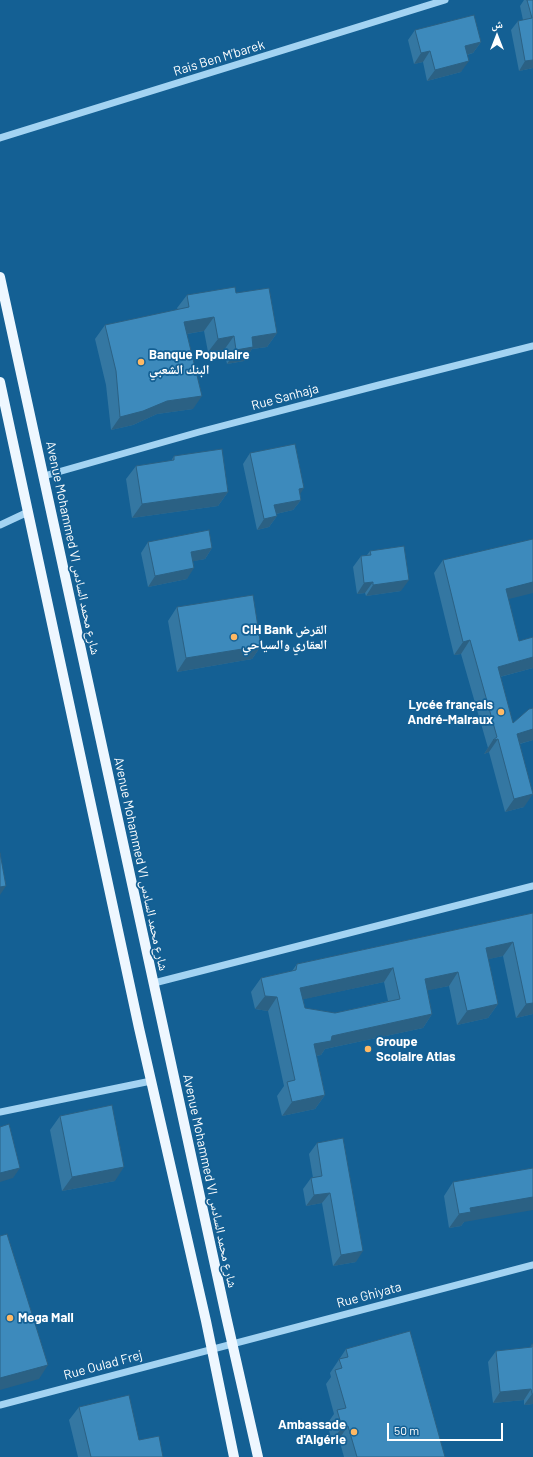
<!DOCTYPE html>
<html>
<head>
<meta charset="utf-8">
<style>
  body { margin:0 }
  #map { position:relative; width:533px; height:1457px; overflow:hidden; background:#146094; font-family:Barlow,"Noto Naskh Arabic",sans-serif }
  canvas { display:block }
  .north { position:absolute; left:477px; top:16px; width:40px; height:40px; -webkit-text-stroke:3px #146094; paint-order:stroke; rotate:0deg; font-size:11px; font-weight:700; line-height:16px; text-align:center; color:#fff }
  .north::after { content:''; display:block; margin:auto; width:14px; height:18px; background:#fff; clip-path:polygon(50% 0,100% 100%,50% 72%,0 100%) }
  .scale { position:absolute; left:387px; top:1423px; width:116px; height:18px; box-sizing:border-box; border:2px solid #fff; border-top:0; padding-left:5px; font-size:12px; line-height:14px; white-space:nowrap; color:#fff; -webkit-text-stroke:3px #146094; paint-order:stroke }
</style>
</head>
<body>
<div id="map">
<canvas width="533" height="1457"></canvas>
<div class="north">ش</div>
<div class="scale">50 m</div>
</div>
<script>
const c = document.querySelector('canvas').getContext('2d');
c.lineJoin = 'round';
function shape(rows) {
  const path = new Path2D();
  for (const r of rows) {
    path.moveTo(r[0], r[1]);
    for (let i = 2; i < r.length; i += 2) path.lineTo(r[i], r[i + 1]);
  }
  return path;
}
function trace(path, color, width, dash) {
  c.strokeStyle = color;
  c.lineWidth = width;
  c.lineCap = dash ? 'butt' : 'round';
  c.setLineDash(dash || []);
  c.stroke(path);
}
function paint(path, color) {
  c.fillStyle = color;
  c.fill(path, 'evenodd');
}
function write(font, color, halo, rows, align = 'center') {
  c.font = font + ' Barlow,"Noto Naskh Arabic",sans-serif';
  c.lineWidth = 3.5;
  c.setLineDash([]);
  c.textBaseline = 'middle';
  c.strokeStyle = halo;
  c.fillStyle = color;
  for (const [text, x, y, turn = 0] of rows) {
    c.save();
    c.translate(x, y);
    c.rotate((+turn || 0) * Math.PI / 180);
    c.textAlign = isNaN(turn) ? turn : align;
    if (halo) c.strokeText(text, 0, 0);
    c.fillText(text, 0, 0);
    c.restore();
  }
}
const minor = shape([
  [0,138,445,0],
  [44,476,199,432,379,385,533,346],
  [0,525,28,512],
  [154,983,533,886],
  [0,1112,151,1081],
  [0,1405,533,1265]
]);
const major = shape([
  [0,277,226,1316,258,1457],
  [0,382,139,1028,206,1321,234,1457]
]);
const wall = shape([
  [524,0,533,0,533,68,519,71,511,30,518,21,523,20,520,6],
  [415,30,481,42,473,53,467,55,461,72,427,81,423,62,414,64,408,40],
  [236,293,277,333,267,347,252,349,244,361,227,364,224,350,208,352,204,331,187,334,193,409,157,414,133,425,111,430,106,385,95,339,105,325,178,310,177,308,187,295],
  [250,453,300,494,301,500,293,510,276,514,277,516,269,527,257,530,243,464],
  [174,456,228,492,218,506,132,518,126,479,136,466,171,461],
  [148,542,212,548,205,559,193,561,187,579,148,587,141,553],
  [370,551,401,591,366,596,365,593,357,594,353,567,361,556,367,555],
  [443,560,508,599,519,641,533,637,533,668,500,677,513,723,533,740,520,744,524,807,505,812,489,752,484,754,488,748,461,654,454,655,434,573],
  [177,607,261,646,252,659,177,672,168,621],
  [533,913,533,1014,516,1018,503,956,488,959,498,1004,488,1018,457,1025,449,986,427,990,432,1014,423,1028,325,1049,321,1055,316,1056,325,1095,315,1109,282,1116,277,1096,284,1086,268,1011,255,1009,251,992,261,978,292,971,297,964],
  [384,982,388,1001,335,1013,305,1008,303,999],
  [60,1116,115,1181,62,1191,50,1130],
  [317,1143,356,1262,333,1266,322,1203,306,1206,303,1189,311,1178,313,1178,309,1154],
  [453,1182,464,1222,461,1226,449,1228,444,1196],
  [532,1344,533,1344,533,1404,524,1405,524,1400,493,1403,488,1362,496,1351,530,1348],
  [346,1349,445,1457,344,1457,339,1439,332,1441,327,1424,334,1414,326,1384,331,1377,330,1373],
  [79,1407,139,1440,163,1457,78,1457,69,1420]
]);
const shadedWall = shape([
  [481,42,473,53,457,57,465,46],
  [430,51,423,62,414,64,421,53],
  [533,60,533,68,519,71,525,61],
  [469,61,461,72,427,81,435,70],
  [214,317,204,331,174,336,184,322],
  [277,333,267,347,252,349,244,361,227,364,236,350,252,337],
  [234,336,224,350,208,352,218,339],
  [202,396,193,409,157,414,133,425,111,430,120,417,167,401],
  [304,488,297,499,299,489],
  [228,492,218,506,132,518,142,504],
  [301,500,293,510,267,516,274,505],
  [277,516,269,527,257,530,264,519],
  [212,548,205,559,184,563,191,552],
  [194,568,187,579,148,587,155,576],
  [409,580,401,591,366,596,373,585],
  [373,582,365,593,357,594,364,583],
  [533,582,533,593,497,602,506,589],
  [470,640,461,654,454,655,463,642],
  [261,646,252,659,177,672,186,658],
  [533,657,533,668,488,680,498,667],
  [533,729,533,740,508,747,517,734],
  [498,739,489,752,484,754,493,740],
  [533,794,524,807,505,812,514,799],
  [6,886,0,895,0,887],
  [513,942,503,956,476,962,486,948],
  [393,968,384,982,291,1002,300,988],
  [458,972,449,986,415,993,425,979],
  [265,996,277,997,268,1011,255,1009],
  [533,1003,533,1014,516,1018,526,1004],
  [498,1004,488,1018,457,1025,467,1011],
  [432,1014,423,1028,325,1049,321,1055,304,1058,314,1044,332,1036],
  [325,1095,315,1109,282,1116,292,1102],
  [124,1167,115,1181,62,1191,72,1177],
  [20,1168,13,1178,0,1182,0,1173],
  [330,1193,322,1203,306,1206,314,1195],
  [533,1197,533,1210,464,1222,461,1226,449,1228,459,1214,470,1208],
  [363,1251,356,1262,333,1266,341,1255],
  [48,1365,39,1379,0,1390,0,1378],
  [531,1389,524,1400,493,1403,500,1392],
  [532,1394,533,1394,533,1404,524,1405],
  [348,1426,339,1439,332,1441,342,1427]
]);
const building = shape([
  [527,0,533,0,533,60,525,61,518,21,532,18,527,0],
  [474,15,481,42,465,46,469,61,435,70,430,51,421,53,415,30,474,15],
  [235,287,236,293,269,288,277,333,252,337,253,347,236,350,234,336,218,339,214,317,184,322,202,396,167,401,143,411,120,417,116,371,105,325,189,307,187,295,235,287],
  [295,444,304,488,299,489,301,500,274,505,277,516,264,519,250,453,295,444],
  [222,449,228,492,142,504,136,466,174,460,174,456,222,449],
  [209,530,212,548,191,552,194,568,155,576,148,542,209,530],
  [533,539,533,582,506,589,519,641,533,637,533,657,498,667,513,723,529,709,533,708,533,729,517,734,533,794,514,799,498,739,493,740,497,737,470,640,463,642,443,560,533,539],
  [404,546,409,580,373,585,373,582,364,583,361,556,371,555,370,551,404,546],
  [253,595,261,646,186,658,177,607,253,595],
  [0,853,6,886,0,887,0,853],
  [533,913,533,1003,526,1004,513,942,486,948,498,1004,467,1011,458,972,425,979,432,1014,332,1036,331,1041,314,1044,325,1095,292,1102,287,1082,295,1080,277,997,265,996,261,978,296,970,297,964,533,913],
  [393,968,400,999,335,1013,305,1008,300,988,393,968],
  [112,1105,124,1167,72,1177,60,1116,112,1105],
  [9,1124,20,1168,0,1173,0,1127,9,1124],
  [343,1138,363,1251,341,1255,330,1193,314,1195,311,1178,322,1176,317,1143,343,1138],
  [533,1168,533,1197,470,1208,471,1212,459,1214,453,1182,533,1168],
  [7,1234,48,1365,0,1378,0,1236,7,1234],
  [410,1331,445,1457,357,1457,348,1426,342,1427,337,1410,346,1408,335,1370,342,1368,339,1359,348,1357,346,1349,410,1331],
  [532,1344,533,1344,533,1394,532,1394,531,1389,500,1392,496,1351,532,1347,532,1344],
  [129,1395,139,1440,159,1436,163,1457,91,1457,79,1407,129,1395]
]);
const markers = [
  [141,362,4,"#ffb964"],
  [234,637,4,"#ffb964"],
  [501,712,4,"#ffb964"],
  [368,1049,4,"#ffb964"],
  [10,1318,4,"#ffb964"],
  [354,1432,4,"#ffb964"]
];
const streetNames = [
  ["Rais Ben M’barek",219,58,-17],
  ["Rue Sanhaja",285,397,-15],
  ["Avenue Mohammed VI شارع محمد السادس",73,548,78],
  ["Avenue Mohammed VI شارع محمد السادس",141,864,78],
  ["Avenue Mohammed VI شارع محمد السادس",210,1181,78],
  ["Rue Ghiyata",369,1295,-15],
  ["Rue Oulad Frej",103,1365,-15]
];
const poiNames = [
  ["Banque Populaire",149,355],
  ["البنك الشعبي",149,370],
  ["CIH Bank القرض",242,630],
  ["العقاري والسياحي",242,645],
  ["Lycée français",493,705,"right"],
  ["André-Malraux",493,720,"right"],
  ["Groupe",376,1042],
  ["Scolaire Atlas",376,1057],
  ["Mega Mall",18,1318],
  ["Ambassade",346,1425,"right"],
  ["d'Algérie",346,1440,"right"]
];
trace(minor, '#a3d3f2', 7);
trace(major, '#eef7ff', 10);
paint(wall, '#3477a2');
paint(shadedWall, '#2b6184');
paint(building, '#3d8abc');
trace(building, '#2b6184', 1);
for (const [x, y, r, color] of markers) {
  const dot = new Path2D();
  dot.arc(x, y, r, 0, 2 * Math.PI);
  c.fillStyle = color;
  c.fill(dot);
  trace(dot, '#146094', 1.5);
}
write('13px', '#fff', '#146094', streetNames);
write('bold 13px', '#fff', '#146094', poiNames, 'left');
</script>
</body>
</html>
